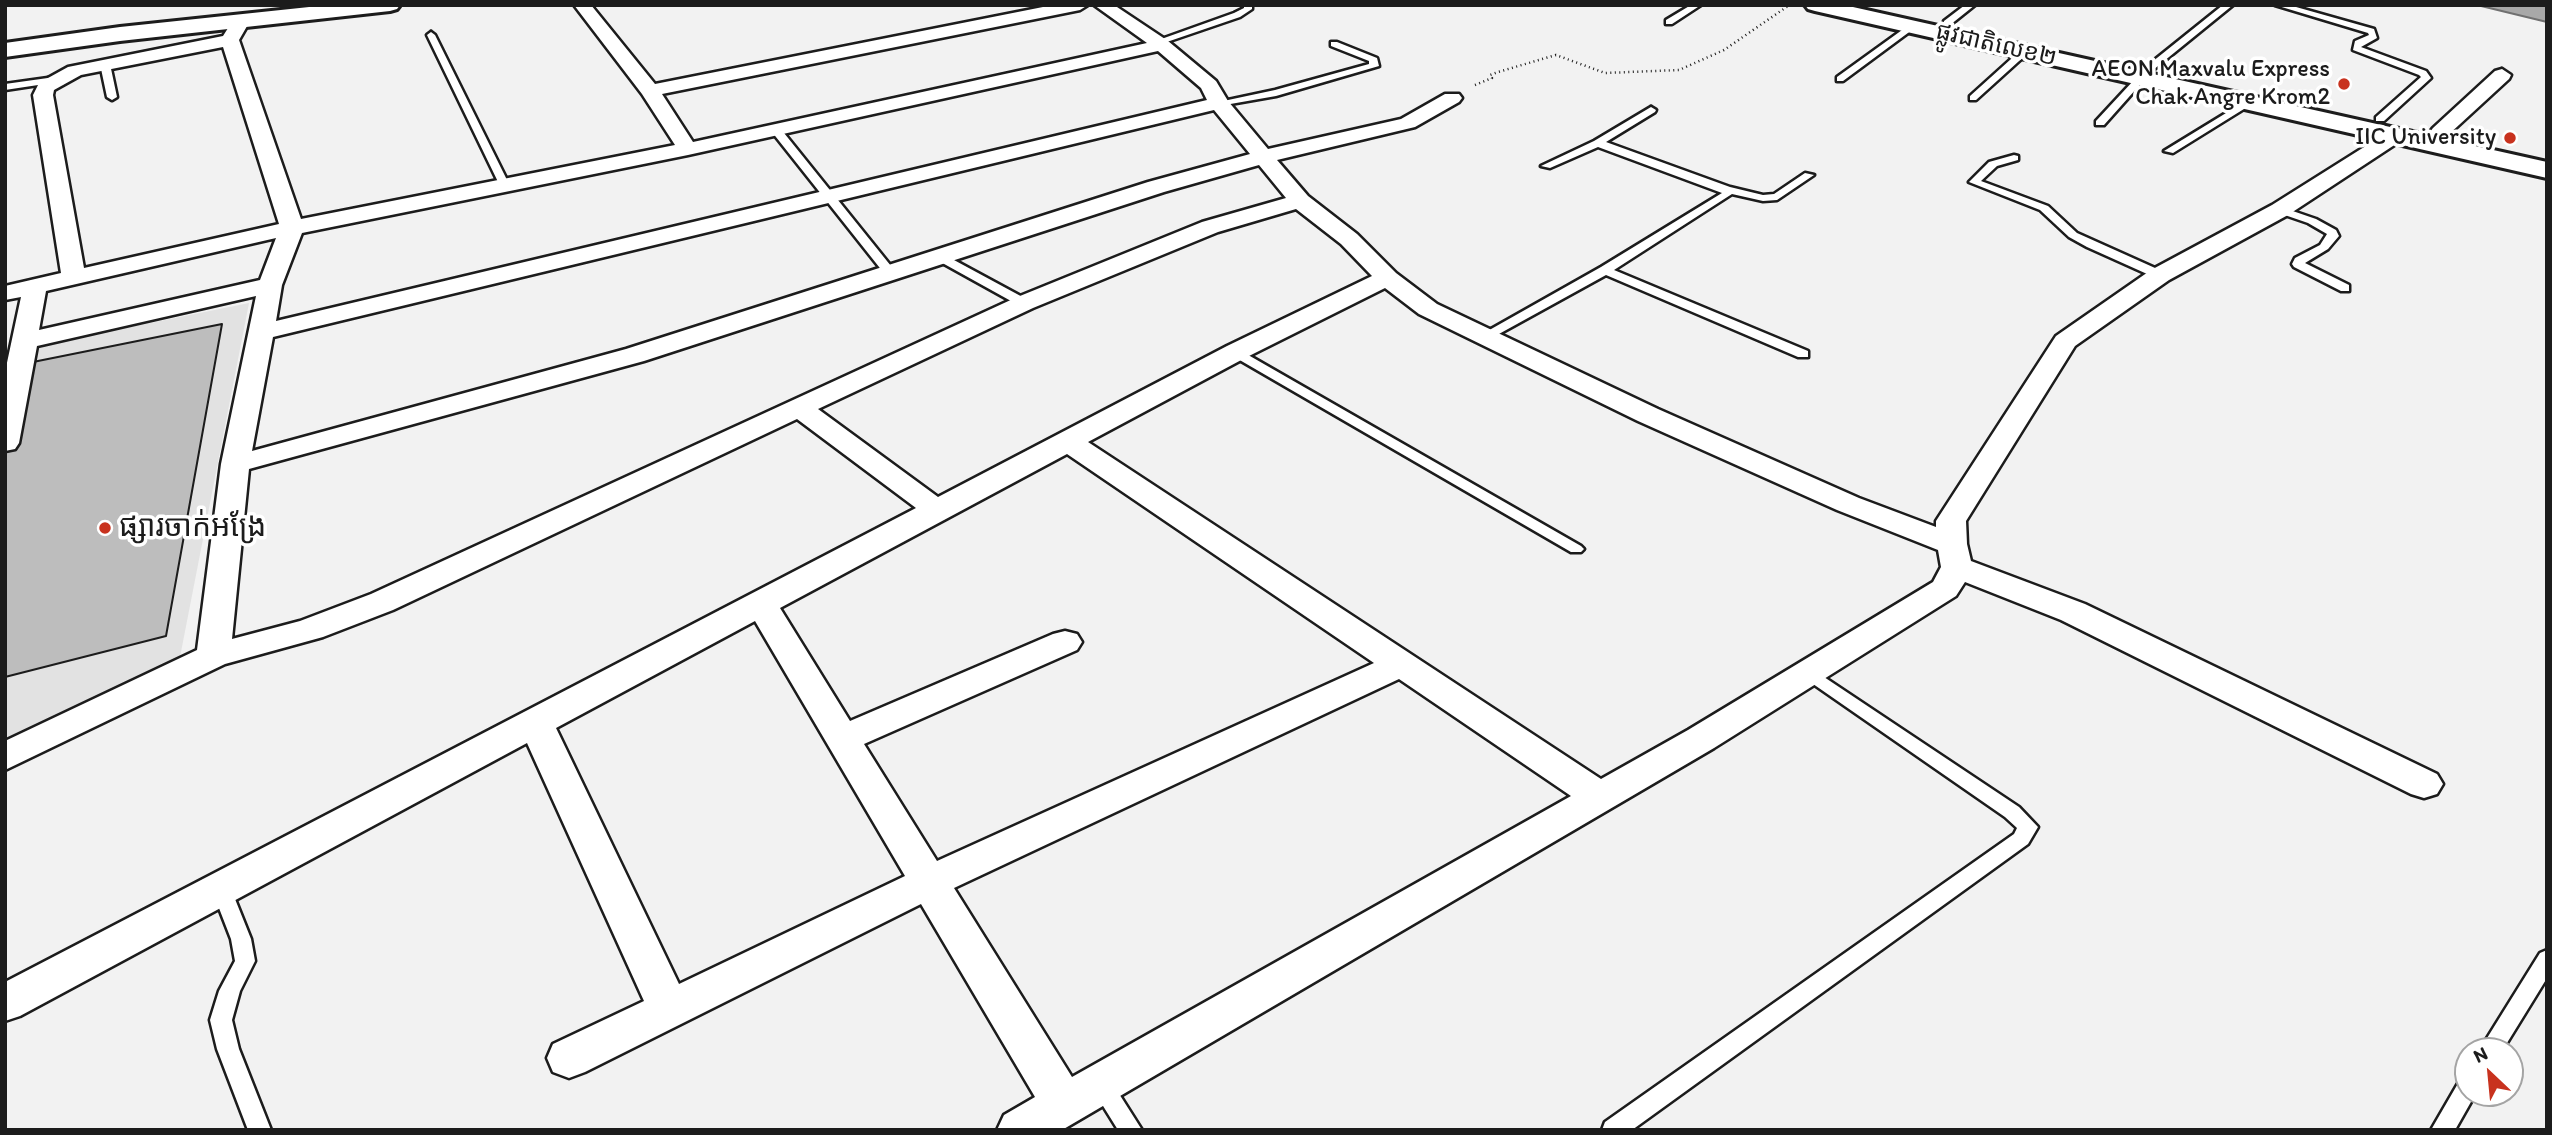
<!DOCTYPE html>
<html>
<head>
<meta charset="utf-8">
<style>
  body { margin:0 }
  #map { position:relative; width:2552px; height:1135px; overflow:hidden; background:#f2f2f2; font-family:Itim,sans-serif }
  canvas { display:block }
  .frame { position:absolute; inset:0; border:7px solid #1c1c1c; pointer-events:none }
  .north { position:absolute; left:2454px; top:1037px; width:70px; height:70px; box-sizing:border-box; background:#fff; border:2px solid #a4a4a4; border-radius:50%; rotate:334deg; font-size:19px; font-weight:700; line-height:28px; text-align:center; color:#1c1c1c }
  .north::after { content:''; display:block; margin:auto; width:24px; height:32px; background:#c8321e; clip-path:polygon(50% 0,100% 100%,50% 72%,0 100%) }
</style>
</head>
<body>
<div id="map">
<canvas width="2552" height="1135"></canvas>
<div class="frame"></div>
<div class="north">N</div>
</div>
<script>
const c = document.querySelector('canvas').getContext('2d');
c.lineJoin = 'round';
function paint(path, color) {
  c.fillStyle = color;
  c.fill(path, 'evenodd');
}
function shape(rows) {
  const path = new Path2D();
  for (const r of rows) {
    path.moveTo(r[0], r[1]);
    for (let i = 2; i < r.length; i += 2) path.lineTo(r[i], r[i + 1]);
  }
  return path;
}
function trace(path, color, width, dash) {
  c.strokeStyle = color;
  c.lineWidth = width;
  c.lineCap = dash ? 'butt' : 'round';
  c.setLineDash(dash || []);
  c.stroke(path);
}
function write(font, color, halo, rows, align = 'center') {
  c.font = font + ' Itim,"Noto Sans Khmer",sans-serif';
  c.lineWidth = 7;
  c.setLineDash([]);
  c.textBaseline = 'middle';
  c.strokeStyle = halo;
  c.fillStyle = color;
  for (const [text, x, y, turn = 0] of rows) {
    c.save();
    c.translate(x, y);
    c.rotate((+turn || 0) * Math.PI / 180);
    c.textAlign = isNaN(turn) ? turn : align;
    if (halo) c.strokeText(text, 0, 0);
    c.fillText(text, 0, 0);
    c.restore();
  }
}
const built = shape([
  [249,303,180,657,5,740,5,400,17,350]
]);
const water = shape([
  [2477,5,2547,5,2547,22,2477,5]
]);
const building = shape([
  [222,324,166,636,5,677,5,448,23,364,222,324]
]);
const path = shape([
  [1475,85,1492,78,1490,75,1498,72,1556,55,1605,73,1679,70,1724,50,1788,6]
]);
const lane = shape([
  [1244,5,1252,5,1252,9,1240,17,1161,44,1153,42,1234,13,1244,8,1244,5],
  [1691,5,1701,5,1672,24,1666,24,1666,20,1691,5],
  [1965,5,1975,5,1950,25,1944,25,1944,21,1965,5],
  [2223,5,2233,5,2153,70,2104,125,2096,125,2096,121,2147,66,2223,5],
  [2275,5,2289,5,2374,29,2377,38,2361,47,2426,71,2431,78,2384,121,2376,121,2376,117,2421,77,2419,75,2353,50,2355,41,2369,35,2368,33,2275,5],
  [1909,25,1916,27,1843,81,1837,81,1837,77,1909,25],
  [431,32,435,35,510,186,509,188,500,186,427,35,431,32],
  [1331,42,1337,42,1377,58,1379,66,1276,96,1219,106,1214,103,1275,90,1369,64,1369,61,1331,46,1331,42],
  [2021,50,2029,52,1976,100,1970,100,1970,96,2021,50],
  [105,61,110,64,117,97,112,100,107,97,100,64,105,61],
  [55,77,58,78,58,82,5,90,5,84,55,77],
  [2249,99,2254,102,2252,104,2173,153,2164,151,2249,99],
  [1651,107,1656,110,1655,112,1606,142,1730,187,1763,195,1774,194,1805,173,1814,175,1777,200,1763,201,1732,194,1614,270,1808,351,1808,357,1798,357,1606,275,1488,340,1478,340,1477,337,1601,267,1722,193,1598,147,1550,168,1541,166,1594,141,1651,107],
  [772,128,780,128,895,271,895,277,887,277,772,132,772,128],
  [2014,155,2018,156,2018,160,1997,166,1981,181,2048,206,2077,233,2164,272,2164,278,2156,278,2087,247,2069,237,2040,210,1969,182,1989,162,2014,155],
  [2276,208,2284,208,2316,219,2336,230,2339,236,2328,249,2305,263,2349,285,2349,291,2341,291,2294,267,2292,264,2295,258,2320,245,2327,234,2308,223,2276,212,2276,208],
  [941,253,1028,300,1030,303,1024,307,1020,306,937,260,935,257,941,253],
  [1236,348,1581,546,1584,549,1581,552,1571,552,1231,355,1229,352,1236,348],
  [1809,667,2019,807,2038,827,2028,844,1632,1130,1602,1130,1605,1122,2014,834,2017,828,2005,817,1803,677,1800,673,1803,669,1809,667],
  [222,882,229,884,251,939,255,961,240,991,232,1020,239,1049,271,1130,248,1130,217,1049,210,1020,219,991,235,961,231,939,212,890,215,884,222,882],
  [2547,950,2547,978,2502,1051,2479,1051,2540,953,2547,950],
  [1101,1075,1109,1078,1142,1130,1118,1130,1090,1085,1093,1078,1101,1075],
  [2468,1077,2468,1093,2476,1093,2455,1130,2431,1130,2460,1080,2468,1077]
]);
const street = shape([
  [574,5,591,5,655,84,1053,5,1088,5,1080,10,662,94,693,142,1147,43,1094,5,1114,5,1168,41,1216,81,1228,101,1268,149,1401,119,1445,94,1459,94,1462,98,1459,102,1415,127,1277,160,1308,196,1357,234,1396,273,1437,304,1658,409,1859,498,1936,527,1936,521,2056,336,2151,270,2272,205,2388,132,2402,132,2405,136,2402,140,2288,215,2169,280,2075,346,1966,521,1967,544,1971,561,2085,604,2437,774,2443,784,2437,794,2424,798,2411,794,2061,620,1965,582,1956,596,1714,748,1062,1130,997,1130,1004,1115,1035,1097,921,904,585,1072,569,1078,553,1072,547,1058,553,1044,644,1001,527,743,20,1016,5,1021,5,982,916,508,797,419,393,610,323,637,225,664,5,770,5,741,197,650,221,464,256,296,37,346,19,443,15,449,5,451,5,372,21,297,5,300,5,286,61,273,33,95,39,83,68,67,223,36,235,17,247,17,250,21,239,40,301,219,675,145,642,94,574,5],
  [223,47,279,224,84,268,53,95,54,90,81,75,223,47],
  [1158,51,1201,88,1207,100,276,321,282,285,302,233,688,155,1158,51],
  [1214,110,1250,154,1148,182,626,349,252,451,273,337,1214,110],
  [1259,165,1286,198,1202,222,1015,298,371,594,300,621,232,639,249,469,644,361,1164,192,1259,165],
  [1296,209,1341,244,1372,276,1227,346,938,497,818,409,1033,308,1218,232,1296,209],
  [276,238,260,280,39,330,46,291,276,238],
  [1385,288,1419,314,1638,421,1837,510,1938,550,1941,567,1933,582,1688,730,1601,779,1088,442,1245,358,1385,288],
  [1067,454,1374,663,937,861,864,744,1077,650,1082,642,1077,634,1065,631,1053,634,850,721,780,608,1067,454],
  [755,621,905,876,679,984,556,728,755,621],
  [1399,679,1571,796,1072,1077,954,888,1399,679],
  [2502,69,2511,75,2509,79,2447,136,2433,136,2430,132,2433,128,2495,71,2502,69]
]);
const primary = shape([
  [328,5,400,5,397,9,390,11,120,41,5,57,5,43,120,27,328,5],
  [1805,5,1844,5,2547,162,2547,178,1815,11,1808,9,1805,5]
]);
const markers = [
  [2344,84,7,"#c8321e"],
  [2510,138,7,"#c8321e"],
  [105,528,7,"#c8321e"]
];
const farStreetnames = [
  ["ផ្លូវជាតិលេខ២",1996,46,13]
];
const farPoinames = [
  ["AEON Maxvalu Express",2330,70],
  ["Chak Angre Krom2",2330,98],
  ["IIC University",2496,138]
];
const poiNames = [
  ["ផ្សារចាក់អង្រែ",119,528]
];
paint(built, '#e2e2e2');
paint(water, '#a8a8a8');
trace(water, '#707070', 2);
paint(building, '#bdbdbd');
trace(building, '#1c1c1c', 2);
trace(lane, '#1c1c1c', 5);
trace(street, '#1c1c1c', 5);
trace(primary, '#1c1c1c', 6);
trace(path, '#1c1c1c', 2.5, [1, 3.5]);
paint(lane, '#fff');
paint(street, '#fff');
paint(primary, '#fff');
for (const [x, y, r, color] of markers) {
  const dot = new Path2D();
  dot.arc(x, y, r, 0, 2 * Math.PI);
  c.fillStyle = color;
  c.fill(dot);
  trace(dot, '#fff', 2.5);
}
write('24px', '#1c1c1c', '#fff', farStreetnames);
write('24px', '#1c1c1c', '#fff', farPoinames, 'right');
write('30px', '#1c1c1c', '#fff', poiNames, 'left');
</script>
</body>
</html>
